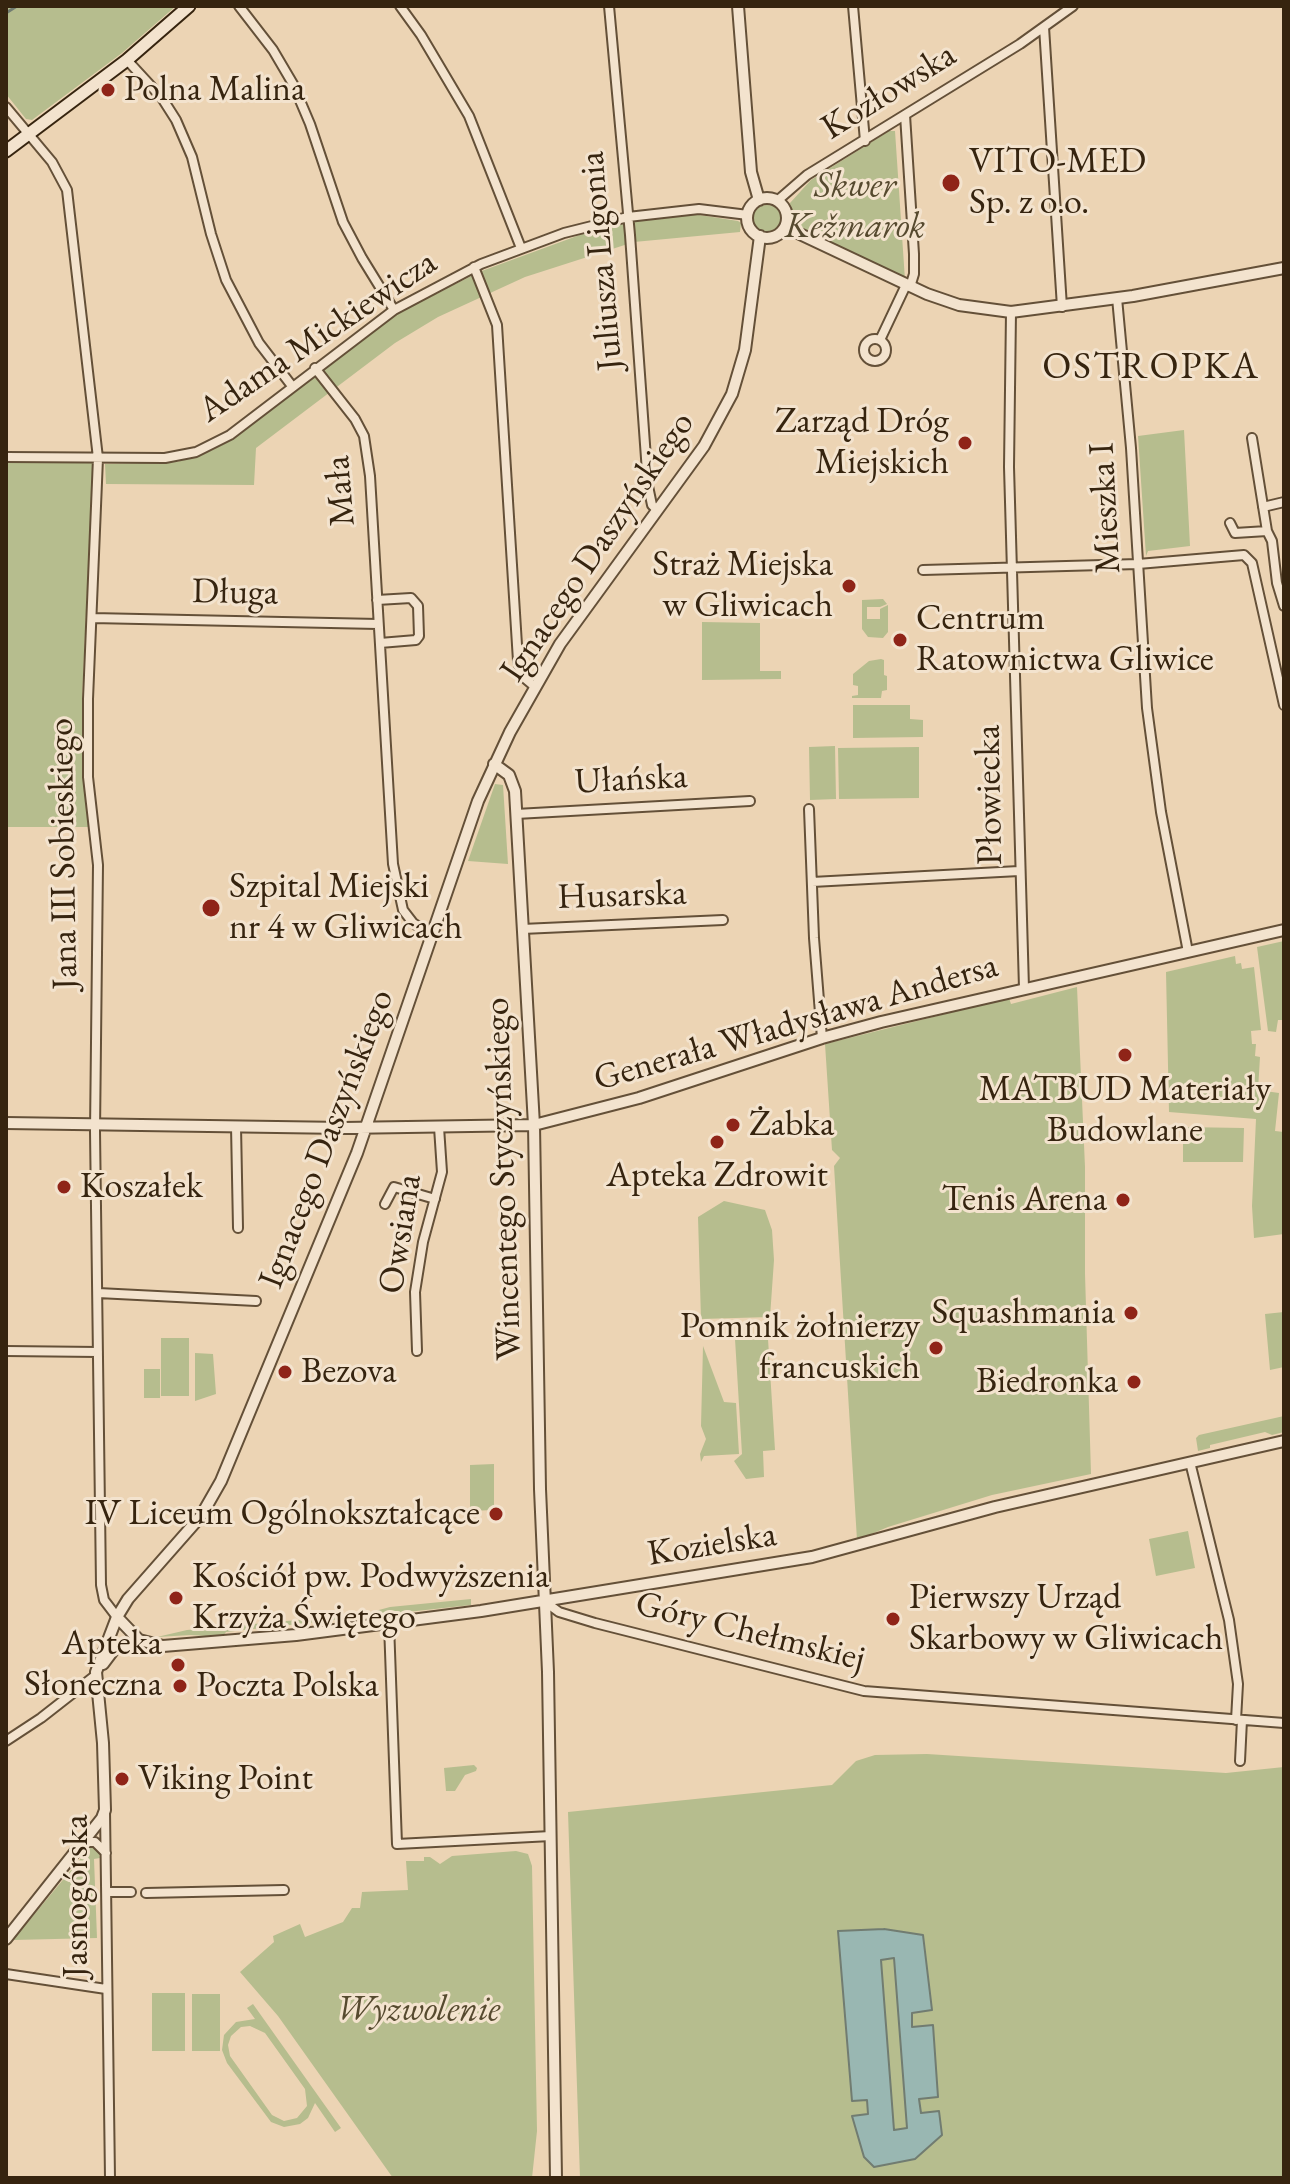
<!DOCTYPE html>
<html>
<head>
<meta charset="utf-8">
<style>
  body { margin:0 }
  #map { position:relative; width:1290px; height:2184px; overflow:hidden; background:#ecd4b4; font-family:"EB Garamond",serif }
  canvas { display:block }
  .frame { position:absolute; inset:0; border:8px solid #36240f; pointer-events:none }
</style>
</head>
<body>
<div id="map">
<canvas width="1290" height="2184"></canvas>
<div class="frame"></div>
</div>
<script>
const c = document.querySelector('canvas').getContext('2d');
c.lineJoin = 'round';
function paint(path, color) {
  c.fillStyle = color;
  c.fill(path, 'evenodd');
}
function shape(rows) {
  const path = new Path2D();
  for (const r of rows) {
    if (r.length === 3) {
      path.moveTo(r[0] + r[2], r[1]);
      path.arc(r[0], r[1], r[2], 0, 2 * Math.PI);
      continue;
    }
    path.moveTo(r[0], r[1]);
    for (let i = 2; i < r.length; i += 2) path.lineTo(r[i], r[i + 1]);
  }
  return path;
}
function trace(path, color, width, dash) {
  c.strokeStyle = color;
  c.lineWidth = width;
  c.lineCap = dash ? 'butt' : 'round';
  c.setLineDash(dash || []);
  c.stroke(path);
}
function write(font, color, halo, rows, align = 'center') {
  c.font = font + ' "EB Garamond",serif';
  c.lineWidth = 6;
  c.setLineDash([]);
  c.textBaseline = 'middle';
  c.strokeStyle = halo;
  c.fillStyle = color;
  for (const [text, x, y, turn = 0] of rows) {
    c.save();
    c.translate(x, y);
    c.rotate((+turn || 0) * Math.PI / 180);
    c.textAlign = isNaN(turn) ? turn : align;
    if (halo) c.strokeText(text, 0, 0);
    c.fillText(text, 0, 0);
    c.restore();
  }
}
const green = shape([
  [6,6,176,6,122,53,32,120,26,119,6,94],
  [889,131,895,131,905,280,789,224,790,203,811,180],
  [767,219,14],
  [693,214,738,221,741,223,740,232,634,242,525,277,438,317,395,343,256,448,254,485,106,484,105,464,177,462,213,450,233,439,397,314,479,272,596,229,670,215],
  [1184,430,1190,546,1148,551,1146,556,1138,436],
  [6,461,93,463,82,698,84,787,89,827,6,827],
  [862,600,883,599,887,604,880,607,867,607,867,619,880,619,880,609,888,605,888,632,883,638,868,637,862,629],
  [702,622,760,623,760,671,781,671,781,679,702,680],
  [881,659,884,660,884,675,887,676,887,690,882,691,881,698,852,698,852,696,858,695,858,686,853,685,853,674,869,661],
  [853,705,910,705,910,719,923,720,923,737,853,738],
  [835,746,836,799,810,800,809,747],
  [919,747,919,798,839,799,838,748],
  [495,784,503,785,508,864,468,861],
  [1284,941,1284,1020,1278,1020,1276,1032,1268,1031,1257,947],
  [1235,956,1236,964,1241,963,1242,969,1254,967,1261,1030,1251,1031,1252,1044,1256,1044,1255,1056,1260,1057,1258,1090,1279,1093,1275,1131,1284,1132,1284,1234,1254,1238,1252,1206,1256,1119,1169,1112,1166,972],
  [1077,987,1085,1167,1085,1274,1091,1474,992,1495,888,1527,857,1540,834,1166,840,1158,832,1150,825,1044,1009,998,1011,1004],
  [1183,1127,1244,1128,1243,1162,1183,1162],
  [724,1201,765,1210,772,1230,774,1260,770,1317,701,1319,698,1217],
  [1284,1312,1284,1367,1270,1370,1265,1314],
  [161,1338,189,1338,189,1396,161,1396],
  [735,1339,768,1339,775,1450,763,1451,764,1477,746,1479,734,1461,742,1454],
  [703,1346,724,1402,736,1403,739,1454,704,1456,701,1462,700,1454,706,1439,701,1426],
  [195,1353,213,1354,216,1394,195,1401],
  [144,1369,160,1369,160,1398,144,1398],
  [1284,1416,1284,1432,1272,1435,1265,1432,1210,1445,1210,1448,1198,1451,1196,1438,1199,1435],
  [494,1464,494,1510,470,1511,470,1465],
  [1188,1531,1195,1568,1156,1576,1149,1539],
  [471,1599,471,1605,226,1632,223,1636,219,1637,191,1635,157,1637,187,1630,364,1614,390,1607],
  [927,1754,1226,1773,1284,1767,1284,2178,580,2178,568,1812,832,1785,856,1761,875,1755],
  [474,1765,477,1768,476,1771,465,1775,455,1791,446,1791,444,1768],
  [91,1846,94,1846,99,1851,100,1858,94,1859,97,1938,13,1940],
  [516,1851,528,1854,532,1866,537,2131,532,2178,393,2178,278,2016,240,1972,274,1942,273,1936,300,1924,305,1937,343,1922,352,1908,360,1908,362,1892,408,1890,406,1861,424,1861,424,1857,430,1857,440,1864,452,1856],
  [152,1993,185,1993,185,2051,152,2051],
  [192,1994,220,1994,220,2051,192,2051],
  [253,2004,341,2128,335,2132,315,2103,308,2118,300,2124,284,2127,271,2122,227,2063,222,2050,224,2035,236,2022,255,2019,247,2008],
  [250,2026,265,2033,305,2089,307,2106,297,2118,284,2121,272,2115,230,2056,228,2045,231,2036,241,2027]
]);
const water = shape([
  [884,1929,923,1935,932,2010,912,2013,912,2027,933,2025,938,2097,919,2099,921,2113,939,2111,942,2135,915,2159,874,2167,864,2157,852,2116,868,2114,867,2100,852,2101,838,1931,884,1929],
  [894,1958,907,2128,894,2130,881,1960,894,1958]
]);
const stream = shape([
  [6,13,17,6]
]);
const minor = shape([
  [239,6,273,50,293,84,310,124,343,222,362,258,394,310],
  [400,6,421,35,469,116,521,248],
  [609,6,630,235,648,486,652,505,657,510],
  [853,6,865,141],
  [1044,27,1062,307],
  [127,60,162,98,176,120,192,157,211,234,226,280,259,343,292,386],
  [6,107,52,162,67,190,98,458,88,699,88,777,98,865,95,1131,101,1585,104,1600,117,1617],
  [905,115,914,254,914,274,910,287],
  [777,201,807,175,1020,44,1073,6],
  [474,267,497,325,518,661,522,676,534,686],
  [1117,298,1131,448,1147,708,1161,812,1188,952],
  [1011,312,1009,467,1024,988],
  [875,350,11],
  [880,340,906,285],
  [315,368,355,419,364,436,370,476,393,864,403,910,413,923,432,935],
  [1252,438,1267,531,1272,541,1277,583,1284,606],
  [6,457,165,458,196,452,230,435,394,310,481,264,564,233,628,217,699,209,748,215],
  [1263,507,1284,502],
  [1230,523,1235,533,1267,531],
  [923,570,1138,564,1244,555,1252,563,1284,705],
  [377,600,411,598,418,606,419,636,416,640,380,643],
  [92,618,378,624],
  [809,809,814,938,822,1038],
  [516,814,750,801],
  [812,882,1019,871],
  [522,929,723,920],
  [236,1126,238,1228],
  [385,1204,394,1187,435,1199],
  [98,1293,256,1301],
  [6,1351,98,1352],
  [417,1351,415,1292,423,1242,442,1172,439,1127],
  [1190,1462,1229,1620,1238,1684,1236,1720],
  [544,1601,559,1612,595,1623,864,1691,1284,1723],
  [389,1624,397,1844,551,1836],
  [6,1741,41,1718,96,1675],
  [1240,1761,1242,1720],
  [105,1811,110,2178],
  [84,1842,95,1842,106,1853],
  [107,1892,131,1892],
  [146,1893,284,1890],
  [6,1974,106,1989]
]);
const tertiary = shape([
  [738,6,751,172,759,200],
  [767,218,20],
  [785,227,927,294,959,305,1011,312,1133,296,1284,268],
  [494,764,509,775,515,791,534,1125,540,1489,548,1672,556,2178],
  [6,1123,344,1128,534,1125,639,1098,822,1038,881,1022,1284,930],
  [117,1617,139,1640,163,1646,296,1635,481,1611,812,1557,995,1507,1284,1441],
  [103,1664,115,1648,139,1640],
  [6,1939,102,1818,105,1810,103,1743,96,1672,117,1617,128,1599,201,1516,221,1481,357,1153,478,801,510,732,560,644,704,446,732,394,745,350,760,236]
]);
const secondary = shape([
  [6,151,127,60,189,6]
]);
const markers = [
  [108,90,8,"#8f2418"],
  [951,183,10,"#8f2418"],
  [965,443,8,"#8f2418"],
  [849,586,8,"#8f2418"],
  [900,640,8,"#8f2418"],
  [211,908,10,"#8f2418"],
  [1125,1055,8,"#8f2418"],
  [733,1125,8,"#8f2418"],
  [717,1142,8,"#8f2418"],
  [64,1187,8,"#8f2418"],
  [1123,1200,8,"#8f2418"],
  [1131,1313,8,"#8f2418"],
  [936,1348,8,"#8f2418"],
  [285,1372,8,"#8f2418"],
  [1134,1382,8,"#8f2418"],
  [496,1514,8,"#8f2418"],
  [176,1598,8,"#8f2418"],
  [893,1619,8,"#8f2418"],
  [178,1665,8,"#8f2418"],
  [180,1686,8,"#8f2418"],
  [122,1779,8,"#8f2418"]
];
const poiNames = [
  ["Polna Malina",124,90],
  ["VITO-MED",969,162],
  ["Sp. z o.o.",969,203],
  ["Zarząd Dróg",949,422,"right"],
  ["Miejskich",949,463,"right"],
  ["Straż Miejska",833,565,"right"],
  ["w Gliwicach",833,606,"right"],
  ["Centrum",916,619],
  ["Ratownictwa Gliwice",916,660],
  ["Szpital Miejski",229,887],
  ["nr 4 w Gliwicach",229,928],
  ["MATBUD Materiały",1125,1090,"center"],
  ["Budowlane",1125,1131,"center"],
  ["Żabka",749,1125],
  ["Apteka Zdrowit",717,1176,"center"],
  ["Koszałek",80,1187],
  ["Tenis Arena",1107,1200,"right"],
  ["Squashmania",1115,1313,"right"],
  ["Pomnik żołnierzy",920,1327,"right"],
  ["francuskich",920,1368,"right"],
  ["Bezova",301,1372],
  ["Biedronka",1118,1382,"right"],
  ["IV Liceum Ogólnokształcące",480,1514,"right"],
  ["Kościół pw. Podwyższenia",192,1577],
  ["Krzyża Świętego",192,1618],
  ["Pierwszy Urząd",909,1598],
  ["Skarbowy w Gliwicach",909,1639],
  ["Apteka",162,1644,"right"],
  ["Słoneczna",162,1685,"right"],
  ["Poczta Polska",196,1686],
  ["Viking Point",138,1779]
];
const streetNames = [
  ["Kozłowska",889,92,-32],
  ["Juliusza Ligonia",602,261,-95],
  ["Adama Mickiewicza",318,337,-34],
  ["Mała",341,491,-95],
  ["Mieszka I",1106,508,-93],
  ["Ignacego Daszyńskiego",598,547,-56],
  ["Długa",235,593,1],
  ["Ułańska",631,780,-3],
  ["Płowiecka",990,795,-91],
  ["Jana III Sobieskiego",64,854,-91],
  ["Husarska",622,896,-2],
  ["Generała Władysława Andersa",796,1023,-16],
  ["Ignacego Daszyńskiego",327,1139,-69],
  ["Wincentego Styczyńskiego",504,1179,-92],
  ["Owsiana",401,1234,-81],
  ["Kozielska",712,1545,-9],
  ["Góry Chełmskiej",750,1632,14],
  ["Jasnogórska",77,1896,-90]
];
const parkNames = [
  ["Skwer",855,186],
  ["Kežmarok",855,227],
  ["Wyzwolenie",418,2010]
];
const neighbourhoodNames = [
  ["OSTROPKA",1151,368]
];
paint(green, '#b6bd8e');
paint(water, '#99b7b2');
trace(water, '#717c71', 2);
trace(stream, '#717c71', 3);
trace(minor, '#645038', 12);
trace(tertiary, '#645038', 14);
trace(secondary, '#36240f', 15);
trace(minor, '#f3e3ce', 8);
trace(tertiary, '#f3e3ce', 10);
trace(secondary, '#f3e3ce', 11);
for (const [x, y, r, color] of markers) {
  const dot = new Path2D();
  dot.arc(x, y, r, 0, 2 * Math.PI);
  c.fillStyle = color;
  c.fill(dot);
  trace(dot, '#f3e3ce', 3);
}
write('36px', '#36240f', '#f3e3ce', poiNames, 'left');
write('36px', '#36240f', '#f3e3ce', streetNames);
write('italic 36px', '#564a2f', '#f3e3ce', parkNames);
c.letterSpacing = '2px';
write('38px', '#36240f', '#f3e3ce', neighbourhoodNames);
c.letterSpacing = '0px';
</script>
</body>
</html>
